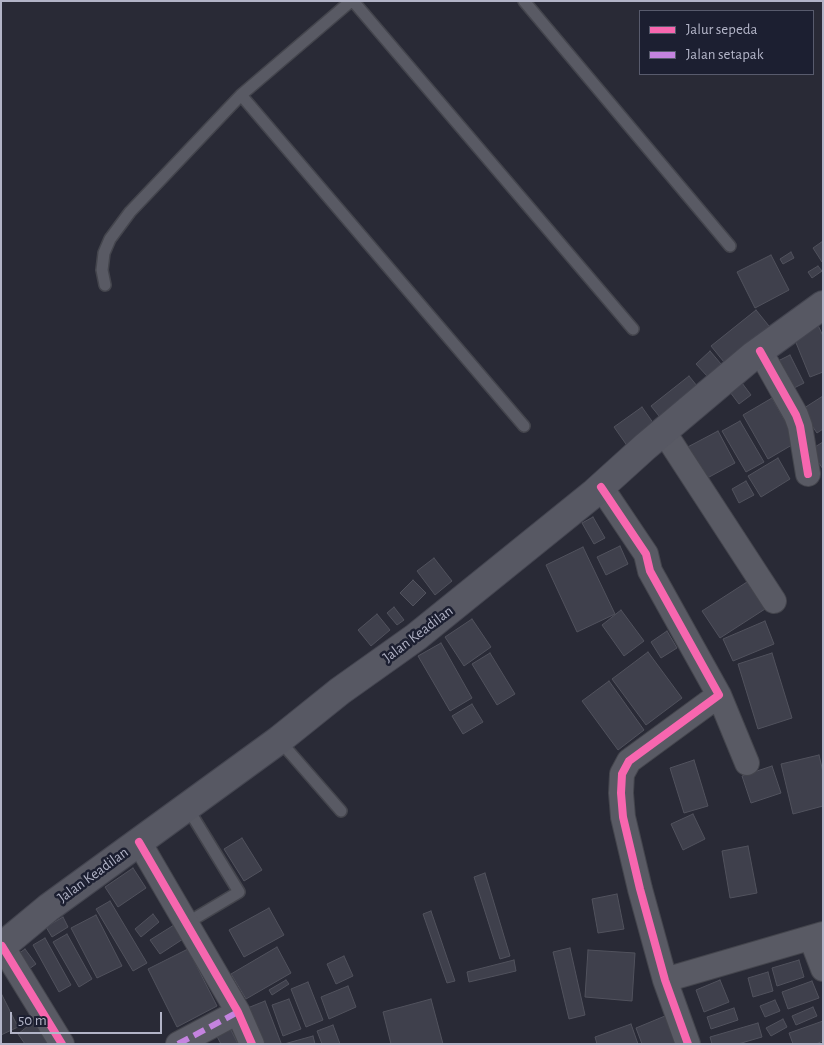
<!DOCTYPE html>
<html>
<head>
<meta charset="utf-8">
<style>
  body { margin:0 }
  #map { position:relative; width:824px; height:1045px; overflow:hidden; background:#292a36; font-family:"Alegreya Sans",sans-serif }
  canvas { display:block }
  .frame { position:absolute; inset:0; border:2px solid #b2b4c7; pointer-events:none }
  .legend { position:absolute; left:639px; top:10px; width:175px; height:65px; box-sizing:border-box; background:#1c1f31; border:1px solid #585b6d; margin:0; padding:6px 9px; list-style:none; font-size:15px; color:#b2b4c7 }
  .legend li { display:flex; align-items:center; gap:10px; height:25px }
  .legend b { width:25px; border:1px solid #585b6d }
  .scale { position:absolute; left:10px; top:1012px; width:152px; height:22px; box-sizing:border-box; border:2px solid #b2b4c7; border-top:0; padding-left:6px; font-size:15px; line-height:18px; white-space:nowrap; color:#b2b4c7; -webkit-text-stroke:4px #1c1f31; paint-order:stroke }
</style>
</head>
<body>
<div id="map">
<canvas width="824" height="1045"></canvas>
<div class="frame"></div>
<ul class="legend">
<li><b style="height:6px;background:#f766af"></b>Jalur sepeda</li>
<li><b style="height:6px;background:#c483df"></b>Jalan setapak</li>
</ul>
<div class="scale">50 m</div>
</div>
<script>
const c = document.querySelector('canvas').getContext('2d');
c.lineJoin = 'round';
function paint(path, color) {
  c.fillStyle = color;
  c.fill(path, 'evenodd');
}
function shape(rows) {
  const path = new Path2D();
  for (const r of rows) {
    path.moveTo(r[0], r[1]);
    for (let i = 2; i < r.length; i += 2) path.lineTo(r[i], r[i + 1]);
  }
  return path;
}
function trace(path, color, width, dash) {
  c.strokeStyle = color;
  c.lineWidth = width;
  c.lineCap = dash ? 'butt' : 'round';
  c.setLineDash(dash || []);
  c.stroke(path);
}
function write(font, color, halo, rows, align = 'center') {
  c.font = font + ' "Alegreya Sans",sans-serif';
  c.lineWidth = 5;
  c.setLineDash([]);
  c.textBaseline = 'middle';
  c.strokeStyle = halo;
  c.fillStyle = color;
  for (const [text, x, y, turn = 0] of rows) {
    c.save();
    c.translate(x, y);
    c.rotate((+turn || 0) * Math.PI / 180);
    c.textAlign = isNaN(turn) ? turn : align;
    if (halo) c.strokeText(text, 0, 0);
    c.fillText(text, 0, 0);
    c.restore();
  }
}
const building = shape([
  [823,241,823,261,822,262,813,248,823,241],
  [791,252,794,258,783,264,780,259,791,252],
  [771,255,789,290,755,308,737,272,771,255],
  [818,266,822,271,812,278,808,272,818,266],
  [756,310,773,331,728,367,711,346,756,310],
  [817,323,823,336,823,372,810,377,792,333,817,323],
  [710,351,721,364,707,376,696,364,710,351],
  [790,355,804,383,788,391,774,363,790,355],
  [689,376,701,391,663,421,651,406,689,376],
  [739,379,751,395,739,404,727,388,739,379],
  [823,396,823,429,817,433,801,410,823,396],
  [772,398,797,442,768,459,743,415,772,398],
  [642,407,656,427,628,447,614,427,642,407],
  [740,421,764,462,746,472,722,431,740,421],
  [718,431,735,463,700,482,682,450,718,431],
  [823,442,823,469,810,450,823,442],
  [778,458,790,479,761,497,748,476,778,458],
  [746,481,754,495,739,503,732,489,746,481],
  [593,517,605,538,594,544,582,523,593,517],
  [620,546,628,564,606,575,597,557,620,546],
  [583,547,615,614,577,632,546,565,583,547],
  [434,558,452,581,435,595,417,571,434,558],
  [413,580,426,593,413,606,400,593,413,580],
  [747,582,765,609,720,638,702,611,747,582],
  [394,607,404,620,397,625,387,613,394,607],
  [621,610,644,641,624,656,602,625,621,610],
  [377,614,390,630,371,646,358,630,377,614],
  [472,619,491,647,464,666,445,637,472,619],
  [765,621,774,644,733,661,723,639,765,621],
  [667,631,677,648,661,658,651,642,667,631],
  [441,643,472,698,450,711,418,656,441,643],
  [648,652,682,698,646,725,612,679,648,652],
  [490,653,515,694,497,705,472,664,490,653],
  [772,653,792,718,758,729,738,664,772,653],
  [609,681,644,730,618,750,582,701,609,681],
  [472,704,483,722,463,734,452,716,472,704],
  [819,755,823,772,823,806,793,814,781,764,819,755],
  [694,760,708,806,684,813,670,768,694,760],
  [772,766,781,793,751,803,742,776,772,766],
  [693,814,705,839,683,850,671,824,693,814],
  [242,838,262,870,244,881,224,849,242,838],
  [748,846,757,893,730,898,722,851,748,846],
  [133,868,146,888,118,907,105,887,133,868],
  [485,873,510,956,500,959,474,877,485,873],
  [617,894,624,929,598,933,592,899,617,894],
  [110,901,147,963,133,971,96,909,110,901],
  [269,908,284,935,244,957,229,930,269,908],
  [431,911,455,981,447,983,423,914,431,911],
  [153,914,159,922,141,937,135,929,153,914],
  [96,915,122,966,97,978,71,928,96,915],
  [63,917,68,927,52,937,46,927,63,917],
  [174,925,183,939,160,954,150,940,174,925],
  [67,934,92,979,79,987,53,942,67,934],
  [45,938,71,985,59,992,33,945,45,938],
  [277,947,291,973,246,999,231,974,277,947],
  [570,948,585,1015,569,1019,553,952,570,948],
  [25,949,36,964,22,974,11,959,25,949],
  [188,949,217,1006,177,1027,148,969,188,949],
  [588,950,635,953,632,1001,585,997,588,950],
  [344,956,353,976,336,984,327,964,344,956],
  [514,960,516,971,469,982,467,972,514,960],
  [799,960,804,977,777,986,772,968,799,960],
  [768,972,773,991,753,997,748,978,768,972],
  [286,980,289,984,272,995,269,990,286,980],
  [720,980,729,1002,704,1012,696,990,720,980],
  [812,981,819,998,788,1009,782,992,812,981],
  [308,982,323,1020,306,1027,291,989,308,982],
  [348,986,356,1007,329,1019,321,997,348,986],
  [1,993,18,1027,1,1035,1,993],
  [289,999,301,1029,283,1036,272,1005,289,999],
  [431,999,443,1044,391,1044,383,1012,431,999],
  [775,1000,780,1011,765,1017,760,1006,775,1000],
  [265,1001,281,1043,280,1044,258,1044,245,1009,265,1001],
  [813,1007,817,1016,796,1025,792,1016,813,1007],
  [734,1008,738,1020,711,1029,707,1017,734,1008],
  [665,1016,676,1044,642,1044,636,1028,665,1016],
  [38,1018,57,1044,25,1044,18,1034,38,1018],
  [783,1019,787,1027,771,1036,766,1028,783,1019],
  [823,1021,823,1041,816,1044,793,1044,789,1033,823,1021],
  [227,1022,238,1044,221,1044,213,1029,227,1022],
  [758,1023,762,1037,738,1044,712,1044,710,1037,758,1023],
  [631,1024,638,1044,597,1044,595,1037,631,1024],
  [333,1025,340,1044,322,1044,317,1031,333,1025],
  [313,1036,315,1044,284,1044,313,1036]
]);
const lane = shape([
  [353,1,633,329],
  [524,1,730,246],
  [241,95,524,426],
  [105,285,102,270,104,253,110,239,130,212,241,95,351,1],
  [279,740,341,811],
  [187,807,239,892,187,923]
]);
const street = shape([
  [760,351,796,415,800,426,808,474],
  [664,432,774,601],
  [601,487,646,554,650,571,719,695,629,761,622,774,621,793,623,817,640,889,665,980,688,1044],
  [719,695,747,763],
  [139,842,238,1012,252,1044],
  [811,938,823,969],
  [2,946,62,1044],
  [665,980,823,934],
  [178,1044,238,1012]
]);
const secondary = shape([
  [1,947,48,908,279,740,340,691,416,637,593,494,646,446,754,355,823,305]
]);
const quiet = shape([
  [178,1044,238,1012]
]);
const cycleway = shape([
  [760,351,796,415,800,426,808,474],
  [601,487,646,554,650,571,719,695,629,761,622,774,621,793,623,817,640,889,665,980,688,1044],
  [139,842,238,1012,252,1044],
  [2,946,62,1044]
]);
const streetNames = [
  ["Jalan Keadilan",418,634,-37],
  ["Jalan Keadilan",93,875,-36]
];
paint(building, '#3f404c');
trace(building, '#51525d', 1);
trace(lane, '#44454d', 14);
trace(street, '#44454d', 26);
trace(secondary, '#444550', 30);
trace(lane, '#595a64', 11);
trace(street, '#595a64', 24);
trace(secondary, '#575863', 28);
trace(quiet, '#c483df', 6, [12, 6]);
trace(cycleway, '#f766af', 8);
write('15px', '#b2b4c7', '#1c1f31', streetNames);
</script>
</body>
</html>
